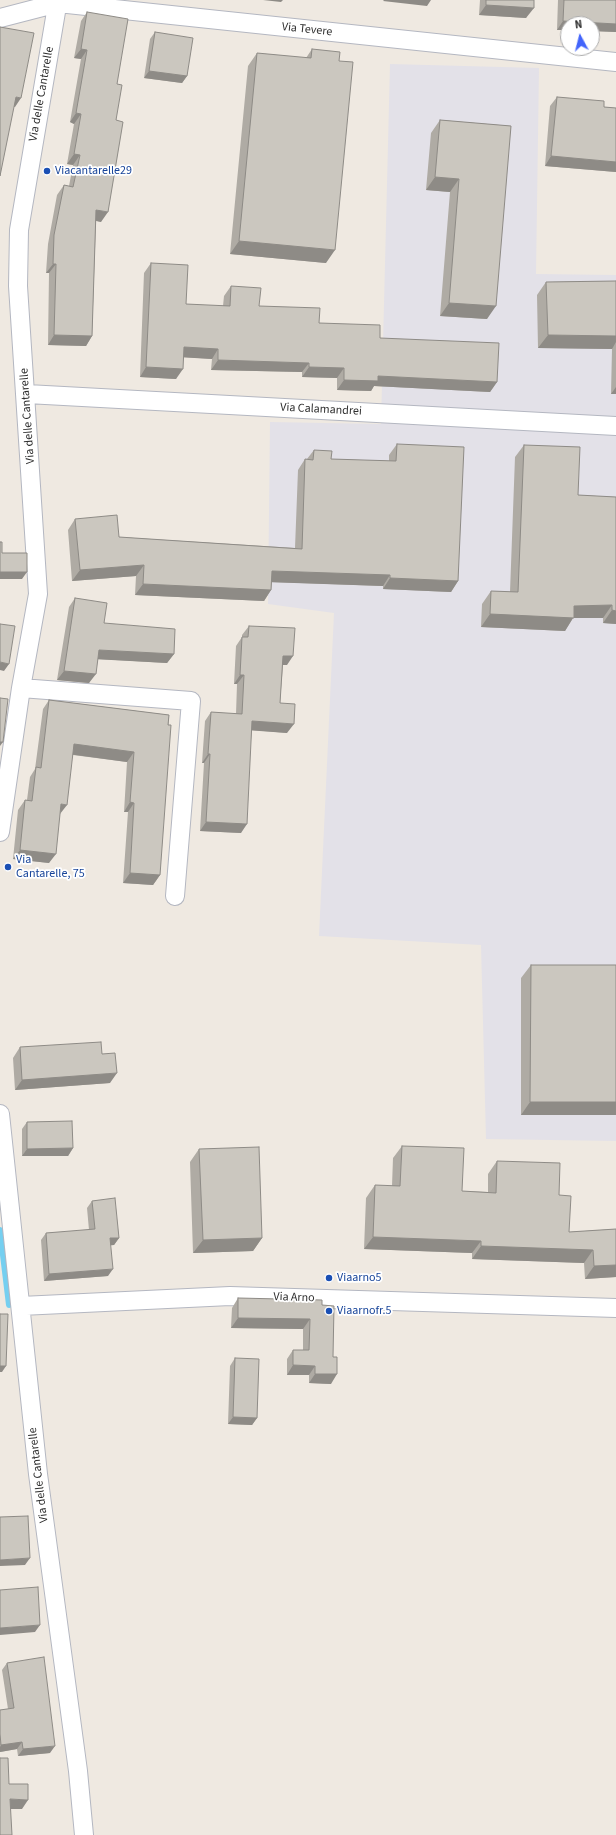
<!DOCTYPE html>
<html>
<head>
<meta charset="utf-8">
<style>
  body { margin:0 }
  #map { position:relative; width:616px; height:1835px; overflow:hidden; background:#efe9e1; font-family:"Source Sans 3",sans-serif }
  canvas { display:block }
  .north { position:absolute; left:560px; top:16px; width:40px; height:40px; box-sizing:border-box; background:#fff; border:1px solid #ababab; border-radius:50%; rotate:353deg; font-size:11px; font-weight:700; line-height:16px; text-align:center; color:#2e2e2e }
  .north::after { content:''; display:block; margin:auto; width:14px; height:18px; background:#4264fb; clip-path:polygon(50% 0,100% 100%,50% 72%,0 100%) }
</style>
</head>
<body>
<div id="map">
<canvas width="616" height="1835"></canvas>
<div class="north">N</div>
</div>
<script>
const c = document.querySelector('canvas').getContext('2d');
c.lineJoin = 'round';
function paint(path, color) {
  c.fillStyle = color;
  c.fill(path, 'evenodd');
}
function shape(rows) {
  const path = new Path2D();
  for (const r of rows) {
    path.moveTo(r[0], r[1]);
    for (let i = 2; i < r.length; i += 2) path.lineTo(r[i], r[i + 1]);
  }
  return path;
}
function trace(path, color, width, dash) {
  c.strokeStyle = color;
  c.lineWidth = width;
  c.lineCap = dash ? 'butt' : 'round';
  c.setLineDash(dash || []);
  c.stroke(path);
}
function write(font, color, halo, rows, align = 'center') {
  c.font = font + ' "Source Sans 3",sans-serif';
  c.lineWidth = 3.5;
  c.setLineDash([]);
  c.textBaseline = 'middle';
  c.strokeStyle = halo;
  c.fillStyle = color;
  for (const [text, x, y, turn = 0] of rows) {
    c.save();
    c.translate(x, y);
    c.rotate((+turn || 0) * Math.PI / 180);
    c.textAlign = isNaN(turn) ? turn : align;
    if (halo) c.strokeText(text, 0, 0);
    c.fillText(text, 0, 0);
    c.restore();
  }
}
const industrial = shape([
  [390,64,539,68,536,274,616,275,616,1141,486,1139,481,945,319,936,334,613,268,604,270,422,381,424]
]);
const stream = shape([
  [0,1230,9,1305]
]);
const street = shape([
  [0,18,58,3,616,62],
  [27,394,616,426],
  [21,688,191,701,175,896],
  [0,832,21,688,38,594,18,286,19,230,58,0],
  [0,1114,38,1474,78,1771,84,1835],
  [21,1306,230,1296,616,1308]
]);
const wall = shape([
  [480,0,534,0,526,18,479,15],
  [558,0,616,0,616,32,592,31,592,24,568,24,568,30,557,30],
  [87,12,117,84,116,120,101,222,96,221,92,336,86,346,48,345,49,273,46,273,48,244,57,195,64,185,69,186,73,165,67,164,74,124,70,122,81,59,74,58,81,21],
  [155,32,187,76,182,83,144,78,150,39],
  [312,49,339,61,326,263,230,254,248,66,257,53,306,58],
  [557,97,604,107,616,108,616,172,545,166,550,106],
  [440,120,511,126,487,319,440,316,450,192,426,190,431,133],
  [151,263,186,304,223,306,224,296,231,286,259,306,319,323,380,338,497,382,490,392,374,386,371,391,337,390,337,378,302,377,302,372,211,370,212,359,184,357,176,379,140,377,144,273],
  [616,281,616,394,611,394,612,349,538,348,537,295,546,282],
  [397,444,458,581,451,592,383,589,383,586,272,582,271,590,264,601,135,595,136,576,72,581,68,530,75,519,119,537,295,548,298,470,305,459,307,459,314,450,331,459,389,461,389,455],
  [524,445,578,495,616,497,616,624,603,623,603,618,573,618,565,631,481,627,482,604,491,591,510,592,515,457],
  [75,598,104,623,174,654,167,663,98,659,89,683,57,680,69,607],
  [249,626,287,665,283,665,280,703,287,733,252,730,241,833,200,831,204,763,202,763,205,721,211,712,236,714,237,684,234,684,236,646,242,637,242,635],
  [49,700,169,715,160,875,153,885,123,883,128,812,124,812,127,762,73,755,49,863,13,859,18,810,25,800,27,800,30,777,35,769,43,709],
  [531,965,616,1115,521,1115,521,978],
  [20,1047,102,1054,110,1083,15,1090,13,1058],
  [27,1122,73,1148,68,1156,22,1156,22,1129],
  [402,1146,462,1191,488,1192,488,1174,497,1161,559,1195,569,1232,616,1229,616,1277,585,1279,584,1263,472,1259,472,1253,364,1249,366,1198,375,1185,392,1186,393,1158],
  [199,1149,262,1238,253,1251,193,1253,190,1162],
  [92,1201,119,1238,114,1245,110,1245,108,1276,44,1281,41,1240,46,1233,89,1230,87,1208],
  [238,1298,322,1305,331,1384,309,1383,309,1375,287,1375,287,1359,293,1350,303,1350,303,1329,231,1328,232,1308],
  [235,1358,257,1418,252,1425,228,1424,230,1366],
  [7,1663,50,1753,18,1756,17,1749,0,1752,0,1710,8,1709,2,1670]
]);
const shadedWall = shape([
  [263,0,283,0,281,2],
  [384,0,431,0,427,6,383,1],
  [486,5,534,8,526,18,479,15],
  [563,21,616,24,616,32,592,31,592,24,568,24,568,30,557,30],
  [81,49,87,50,81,59,74,58],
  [149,71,187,76,182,83,144,78],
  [16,97,21,98,15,107,9,106],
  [76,113,81,114,74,124,70,122],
  [74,154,80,155,73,165,67,164],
  [551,156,616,162,616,172,545,166],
  [435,177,459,179,450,192,426,190],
  [96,210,108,212,101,222,89,219],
  [239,241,335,250,326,263,230,254],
  [53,264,56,264,49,273,46,273],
  [449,303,496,306,487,319,440,316],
  [54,335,92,336,86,346,48,345],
  [548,335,616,336,616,342,612,349,538,348],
  [184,347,218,349,212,359,177,357],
  [218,360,309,363,302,372,211,370],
  [146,367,183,369,176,379,140,377],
  [309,367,344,368,337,378,302,377],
  [378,376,497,382,490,392,374,386,371,391,337,390,344,380],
  [616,387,616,394,611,394],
  [144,565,136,576,72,581,80,570],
  [272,571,390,575,383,586,265,582],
  [0,572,27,572,22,579,0,579],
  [390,578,458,581,451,592,383,589],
  [143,584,271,590,264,601,135,595],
  [612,605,603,618,573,618,565,631,481,627,490,614,574,606],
  [612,610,616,611,616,624,603,623],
  [99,650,174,654,167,663,93,659],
  [283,656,293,656,287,665,277,665],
  [0,662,9,664,4,671,0,670],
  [64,671,96,674,89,683,57,680],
  [240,675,244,675,237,684,234,684],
  [252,721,294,724,287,733,246,730],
  [0,742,3,742,0,746],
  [74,744,134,752,127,762,68,754],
  [208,754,210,754,204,763,202,763],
  [130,802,134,803,128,812,124,812],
  [61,804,67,805,60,814],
  [206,822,247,824,241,833,200,831],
  [20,850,56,854,49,863,13,859],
  [130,873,160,875,153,885,123,883],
  [117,1073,110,1083,15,1090,22,1080],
  [530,1102,616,1102,616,1115,521,1115],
  [73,1148,68,1156,22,1156,27,1149],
  [373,1237,481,1241,472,1253,364,1249],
  [110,1238,119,1238,114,1245,105,1246],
  [262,1238,253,1251,193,1253,203,1240],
  [481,1246,593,1250,584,1263,472,1259],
  [616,1265,616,1277,585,1279,594,1266],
  [113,1269,108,1276,44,1281,49,1274],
  [238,1318,310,1319,303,1329,231,1328],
  [293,1365,315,1366,309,1375,287,1375],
  [0,1366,6,1366,2,1372,0,1372],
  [315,1374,337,1374,331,1384,309,1383],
  [233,1417,257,1418,252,1425,228,1424],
  [30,1558,25,1565,0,1566,0,1560],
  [40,1625,35,1632,0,1635,0,1628],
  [22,1742,17,1749,0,1752,0,1747,1,1745],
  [55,1746,50,1753,18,1756,23,1749],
  [10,1799,28,1800,22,1809,3,1809]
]);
const building = shape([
  [486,0,534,0,534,8,486,5,486,0],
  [564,0,616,0,616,24,563,21,564,0],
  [87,12,128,19,117,84,122,85,116,120,123,122,108,212,96,210,92,336,54,335,56,264,53,264,54,235,64,185,73,187,80,155,74,154,81,114,76,113,87,50,81,49,87,12],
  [0,27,34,33,21,98,16,97,0,176,0,27],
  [155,32,193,38,187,76,149,71,155,32],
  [312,49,340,52,339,61,353,62,335,250,239,241,257,53,311,58,312,49],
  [557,97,604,101,604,107,616,108,616,162,551,156,557,97],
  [440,120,511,126,496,306,449,303,459,179,435,177,440,120],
  [151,263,188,265,186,304,230,306,231,286,261,288,259,306,320,308,319,323,380,325,380,338,499,343,497,382,378,376,378,381,344,380,344,368,309,367,309,363,218,360,218,349,184,347,183,369,146,367,151,263],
  [616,281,616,336,548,335,546,282,616,281],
  [397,444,464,447,458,581,390,578,390,575,272,571,271,590,143,584,144,565,80,570,75,519,117,515,119,537,302,549,305,459,313,460,314,450,332,451,331,459,396,461,397,444],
  [524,445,580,447,578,495,616,497,616,611,612,610,612,605,574,606,574,618,490,614,491,591,518,592,524,445],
  [0,542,2,542,2,553,27,553,27,572,0,572,0,542],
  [75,598,107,603,104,623,175,629,174,654,99,650,96,674,64,671,75,598],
  [0,624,15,626,9,664,0,662,0,624],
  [249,626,295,628,293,656,283,656,280,703,295,704,294,724,252,721,247,824,206,822,210,754,208,754,211,712,242,714,244,675,240,675,242,637,248,637,249,626],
  [0,698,8,699,3,742,0,742,0,698],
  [49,700,169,715,168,725,171,725,160,875,130,873,134,803,130,802,134,752,74,744,67,805,61,804,56,854,20,850,25,800,32,801,36,767,41,768,49,700],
  [531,965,616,965,616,1102,530,1102,531,965],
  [101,1042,102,1054,115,1053,117,1073,22,1080,20,1047,101,1042],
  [72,1121,73,1148,27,1149,27,1122,72,1121],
  [402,1146,464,1148,462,1191,496,1193,497,1161,560,1163,559,1195,571,1196,569,1232,616,1229,616,1265,594,1266,593,1250,481,1246,481,1241,373,1237,375,1185,400,1186,402,1146],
  [259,1147,262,1238,203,1240,199,1149,259,1147],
  [115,1198,119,1238,110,1238,113,1269,49,1274,46,1233,95,1229,92,1201,115,1198],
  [238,1298,322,1300,322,1305,334,1306,333,1357,337,1357,337,1374,315,1374,315,1366,293,1365,293,1350,309,1350,310,1319,238,1318,238,1298],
  [0,1314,8,1314,6,1366,0,1366,0,1314],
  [235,1358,259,1359,257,1418,233,1417,235,1358],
  [28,1516,30,1558,0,1560,0,1517,28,1516],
  [38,1587,40,1625,0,1628,0,1590,38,1587],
  [44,1657,55,1746,23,1749,22,1742,1,1745,0,1734,0,1710,14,1708,7,1663,44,1657],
  [0,1758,8,1758,9,1784,28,1784,28,1800,10,1799,12,1835,0,1835,0,1758]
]);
const markers = [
  [47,171,4,"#1a4fb4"],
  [8,867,4,"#1a4fb4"],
  [329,1278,4,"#1a4fb4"],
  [329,1311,4,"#1a4fb4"]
];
const streetNames = [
  ["Via Tevere",307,30,6],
  ["Via delle Cantarelle",42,94,-80],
  ["Via Calamandrei",321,410,3],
  ["Via delle Cantarelle",28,416,-94],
  ["Via Arno",294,1298,2],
  ["Via delle Cantarelle",39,1475,-97]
];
const transitNames = [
  ["Viacantarelle29",55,171],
  ["Via",16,860],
  ["Cantarelle, 75",16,874],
  ["Viaarno5",337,1278],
  ["Viaarnofr.5",337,1311]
];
paint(industrial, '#e3e1e8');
trace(stream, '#75cff0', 6);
trace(street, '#b4b7c1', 20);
trace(street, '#fff', 18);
paint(wall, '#afaba4');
paint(shadedWall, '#8e8b86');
paint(building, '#cbc7bf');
trace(building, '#8e8b86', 1);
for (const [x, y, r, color] of markers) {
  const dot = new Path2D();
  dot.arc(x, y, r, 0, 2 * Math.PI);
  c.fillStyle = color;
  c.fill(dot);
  trace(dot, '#fff', 1.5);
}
write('12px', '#2e2e2e', '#fff', streetNames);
write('12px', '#164399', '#fff', transitNames, 'left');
</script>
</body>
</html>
